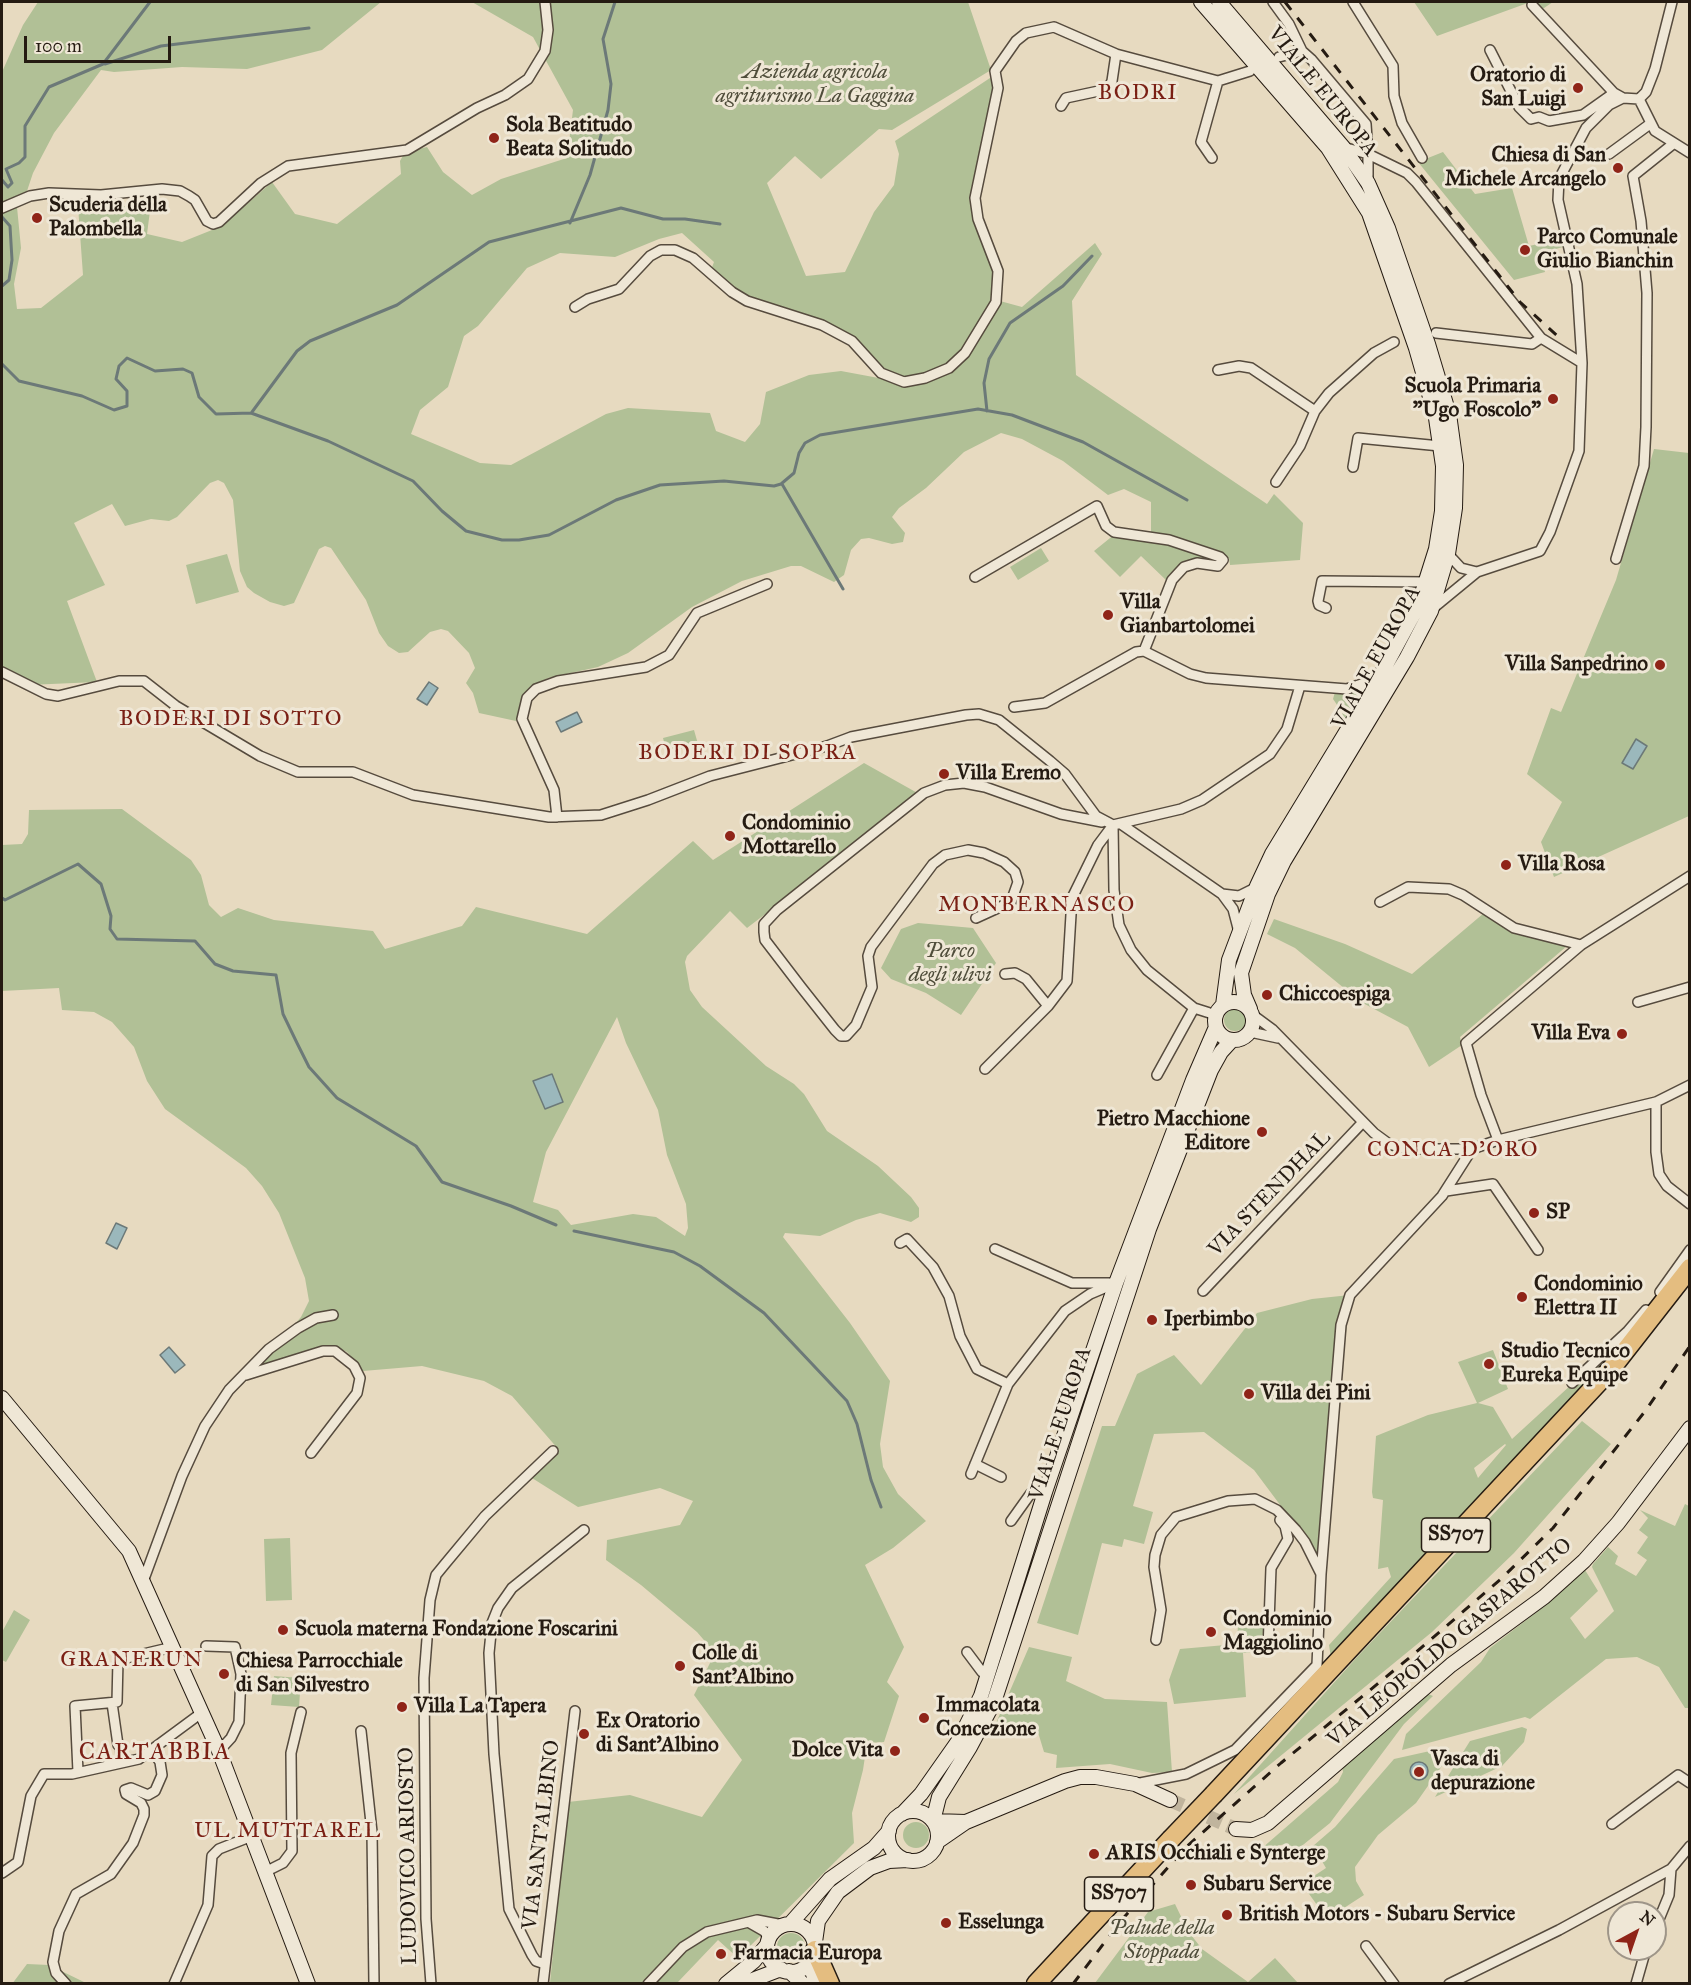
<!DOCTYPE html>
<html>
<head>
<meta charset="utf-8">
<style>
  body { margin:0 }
  #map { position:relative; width:1691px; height:1985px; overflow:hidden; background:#e7dac0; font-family:"IM FELL Great Primer",serif }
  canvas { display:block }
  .frame { position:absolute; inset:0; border:3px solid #251b12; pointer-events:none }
  .north { position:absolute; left:1607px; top:1901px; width:60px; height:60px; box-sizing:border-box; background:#efe7d6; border:2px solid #9e9588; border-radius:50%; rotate:40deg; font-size:16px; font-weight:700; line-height:24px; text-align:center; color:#251b12 }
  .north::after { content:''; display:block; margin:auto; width:21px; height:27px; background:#8f2418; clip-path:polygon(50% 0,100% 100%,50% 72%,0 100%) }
  .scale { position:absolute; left:24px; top:36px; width:147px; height:27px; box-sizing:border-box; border:3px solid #251b12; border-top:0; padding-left:8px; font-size:18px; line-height:21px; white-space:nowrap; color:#251b12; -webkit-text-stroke:4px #efe7d6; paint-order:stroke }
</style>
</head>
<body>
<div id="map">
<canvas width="1691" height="1985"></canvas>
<div class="frame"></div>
<div class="north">N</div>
<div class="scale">100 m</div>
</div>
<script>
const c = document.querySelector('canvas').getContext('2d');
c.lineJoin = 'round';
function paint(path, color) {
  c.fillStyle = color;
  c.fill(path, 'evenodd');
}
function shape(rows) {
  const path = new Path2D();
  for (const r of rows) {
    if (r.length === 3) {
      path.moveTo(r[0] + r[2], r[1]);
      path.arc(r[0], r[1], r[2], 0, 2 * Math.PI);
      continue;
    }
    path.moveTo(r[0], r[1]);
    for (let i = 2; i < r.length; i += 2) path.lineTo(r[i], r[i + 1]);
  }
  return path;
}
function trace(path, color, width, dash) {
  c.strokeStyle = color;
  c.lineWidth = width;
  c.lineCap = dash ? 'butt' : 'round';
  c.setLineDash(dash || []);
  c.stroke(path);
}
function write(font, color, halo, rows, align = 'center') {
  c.font = font + ' "IM FELL Great Primer",serif';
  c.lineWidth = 6;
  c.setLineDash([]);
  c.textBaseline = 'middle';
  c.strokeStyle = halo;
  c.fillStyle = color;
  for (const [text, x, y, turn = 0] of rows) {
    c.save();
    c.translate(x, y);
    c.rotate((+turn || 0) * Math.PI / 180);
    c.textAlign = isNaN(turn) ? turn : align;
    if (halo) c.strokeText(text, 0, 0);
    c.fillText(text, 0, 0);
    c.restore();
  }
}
const green = shape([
  [38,2,381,2,322,50,247,69,182,67,114,72,101,70,54,133,33,173,27,191,17,207,21,248,14,284,17,309,41,308,83,275,78,206,97,203,117,207,151,203,147,234,182,242,222,226,272,182,295,214,337,224,401,174,400,161,405,152,427,147,443,172,472,195,501,179,567,158,573,110,533,37,472,2,968,2,991,70,892,130,879,129,821,179,795,156,767,183,806,276,845,272,874,212,894,185,899,154,895,141,990,78,996,81,973,198,996,271,1000,301,1022,307,1095,243,1102,254,1072,301,1076,375,1267,504,1274,494,1303,523,1300,560,1230,565,1229,558,1217,563,1197,560,1167,581,1141,556,1120,577,1094,551,1115,534,1151,538,1151,502,1124,489,1108,495,1063,461,1022,439,1001,433,964,452,926,488,899,508,892,517,905,533,903,542,892,544,869,538,861,539,851,550,844,575,834,582,801,566,791,566,742,581,692,607,628,653,598,667,548,678,531,688,516,721,479,713,473,693,466,683,475,668,469,653,448,631,441,629,430,632,408,652,399,653,388,646,379,633,366,600,331,548,325,546,319,549,294,603,284,606,270,602,254,593,247,587,240,571,233,500,224,483,218,480,210,483,177,517,169,521,151,519,125,526,112,504,74,523,105,585,67,601,97,682,28,685,2,666,2,72,23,25],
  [682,233,714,262,711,270,745,297,852,338,882,370,884,379,841,371,809,375,766,392,760,424,745,442,716,431,710,413,628,408,606,414,511,465,480,463,411,434,420,410,448,387,464,336,478,326,527,268,560,253,615,257,659,239],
  [1414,2,1553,2,1541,10,1535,2,1525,4,1437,36],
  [1443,152,1475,194,1512,188,1529,246,1560,239,1566,242,1563,247,1541,253,1545,272,1514,280,1418,162],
  [1654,449,1689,453,1689,816,1554,877,1541,842,1562,802,1527,774,1551,708,1561,712,1616,580],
  [1041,548,1049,561,1018,580,1010,567],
  [227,554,239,592,196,604,186,565],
  [1362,689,1364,692,1343,726,1342,712,1333,699,1335,692],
  [694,730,698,744,667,753,663,738],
  [864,763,921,795,747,928,730,911,687,956,685,962,690,990,702,1007,766,1066,794,1084,804,1094,827,1131,878,1166,911,1197,919,1208,919,1217,911,1222,880,1213,856,1220,820,1236,785,1233,783,1237,850,1323,890,1381,880,1444,883,1467,898,1494,926,1521,893,1548,865,1565,904,1647,887,1682,899,1696,884,1742,867,1743,863,1770,852,1813,854,1843,738,1958,718,1940,678,1982,679,1983,550,1983,568,1802,630,1795,702,1817,742,1760,694,1695,715,1653,697,1632,641,1585,606,1560,607,1540,680,1525,693,1501,660,1488,578,1507,532,1478,559,1450,512,1396,484,1381,422,1366,363,1371,347,1352,337,1347,320,1347,265,1364,263,1361,301,1317,309,1301,305,1278,279,1213,262,1186,246,1168,165,1109,147,1081,134,1047,112,1022,94,1012,62,1010,59,988,2,991,2,845,22,844,28,834,29,810,122,809,191,860,201,875,209,905,221,917,238,908,274,920,373,931,385,949,462,926,476,907,587,934,693,841,713,860],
  [617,1017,626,1043,658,1110,667,1155,686,1204,688,1228,685,1236,656,1217,633,1214,571,1225,558,1210,533,1202,546,1152],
  [1484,913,1515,934,1567,946,1460,1037,1462,1045,1429,1067,1408,1027,1361,1002,1295,948,1267,934,1274,919,1345,944,1412,974],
  [918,923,973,928,996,963,961,1015,926,993,891,979,881,968,901,929],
  [1235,1020,11],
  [1350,1295,1322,1561,1254,1470,1204,1432,1154,1434,1133,1506,1153,1512,1144,1544,1124,1539,1122,1547,1102,1543,1078,1635,1037,1623,1102,1426,1115,1426,1137,1374,1174,1355,1201,1385,1257,1313,1312,1299],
  [1493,1350,1508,1389,1478,1403,1493,1407,1512,1439,1608,1351,1613,1356,1331,1658,1329,1645,1391,1577,1388,1567,1378,1569,1383,1500,1373,1498,1372,1492,1376,1436,1428,1415,1477,1403,1458,1362],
  [1505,1444,1506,1445,1478,1478,1474,1468],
  [1582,1421,1611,1444,1514,1553,1432,1632,1234,1794,1358,1656],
  [1685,1504,1689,1506,1689,1708,1685,1708,1659,1667,1637,1657,1606,1659,1530,1719,1525,1717,1402,1750,1406,1734,1481,1662,1490,1648,1551,1601,1585,1570,1598,1591,1570,1618,1585,1639,1614,1611,1592,1567,1593,1564,1608,1547,1618,1556,1615,1564,1636,1576,1647,1560,1637,1553,1648,1537,1639,1530,1648,1518,1640,1510,1675,1526],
  [290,1538,292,1600,266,1601,264,1539],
  [14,1610,30,1620,6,1662,2,1660,2,1632],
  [1264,1621,1261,1651,1243,1653,1246,1697,1174,1704,1169,1680,1180,1649,1237,1644,1238,1625],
  [1029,1647,1072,1657,1066,1681,1105,1699,1167,1702,1172,1772,1152,1773,1110,1764,1056,1768,1057,1755,1044,1752,1037,1729,996,1723],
  [274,1676,301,1678,299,1707,271,1705],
  [1426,1693,1433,1696,1404,1724,1330,1823,1293,1853,1286,1844,1261,1849,1338,1782,1343,1772,1342,1765],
  [1522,1727,1527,1729,1524,1742,1502,1766,1435,1797,1470,1741],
  [1448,1747,1451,1753,1416,1803,1378,1835,1355,1867,1356,1881,1364,1895,1327,1919,1302,1884,1326,1868,1313,1846,1335,1827,1394,1759],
  [916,1835,13],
  [1175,1904,1188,1931,1202,1949,1248,1982,1275,1958,1298,1983,1095,1983,1148,1912],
  [791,1947,14],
  [27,1964,49,1965,86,1983,12,1984]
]);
const water = shape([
  [429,682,438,688,427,705,417,699,429,682],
  [577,712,582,722,561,732,556,722,577,712],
  [1636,739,1647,746,1633,769,1622,763,1636,739],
  [552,1074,563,1102,545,1109,533,1081,552,1074],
  [116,1223,127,1228,117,1249,106,1243,116,1223],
  [169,1347,185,1365,175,1373,160,1355,169,1347],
  [1419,1771,9]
]);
const stream = shape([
  [105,64,161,46,309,28],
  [2,180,8,187,12,183,6,169,19,163,25,157,25,126,49,87,103,64,150,2],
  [2,217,10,226,12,260,9,280,2,286],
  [570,223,590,175,608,110,611,84,603,39,615,2],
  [2,364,19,381,82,396,114,410,127,406,127,391,116,379,119,366,127,358,155,371,183,369,192,373,199,397,216,414,251,413,328,441,413,481,442,511,466,531,502,540,519,540,549,535,616,500,660,485,724,481,774,486,781,484,794,473,799,453,805,443,820,435,978,409,1012,415,1083,442,1187,500],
  [987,411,984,383,989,359,1010,323,1063,286,1092,256],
  [252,412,297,351,310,341,397,305,489,242,621,208,663,219,685,219,720,224],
  [782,484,843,589],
  [2,898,5,900,78,864,101,884,111,916,110,929,117,939,195,941,215,964,233,971,276,975,283,1014,297,1043,309,1067,337,1098,416,1146,442,1182,511,1206,556,1225],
  [574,1231,674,1252,700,1266,764,1313,847,1401,857,1424,871,1480,881,1507]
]);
const streetTunnel = shape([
  [118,1745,121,1764]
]);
const secondaryTunnel = shape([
  [1170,1800,1236,1829]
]);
const street = shape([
  [1273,2,1289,24,1302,51],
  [1353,2,1393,66,1394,96,1402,123,1422,158],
  [1532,5,1614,93,1623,98,1639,99],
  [1490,50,1519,107,1531,119,1539,117,1549,121,1583,115,1614,93],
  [1279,57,1302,51,1311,59,1366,124,1368,154,1407,173,1416,182,1541,338],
  [1639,99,1646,92,1655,69,1672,2],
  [1639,99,1655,131,1690,153],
  [1061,106,1066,98,1108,89,1112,81,1116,54],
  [1343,147,1368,154,1368,183],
  [1609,154,1650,124],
  [1212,158,1201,142,1218,81],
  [2,208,30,196,49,193,101,195,162,189,180,191,189,196,195,200,207,221,213,224,219,222,261,183,288,166,407,150,477,108,505,95,528,79,545,51,548,30,545,2],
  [575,307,588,299,619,289,650,256,661,250,675,250,693,258,732,292,747,301,822,325,852,341,881,373,904,382,925,378,949,368,965,353,996,302,998,271,978,219,975,198,998,88,995,71,1016,41,1026,33,1054,27,1116,54,1218,81,1250,71],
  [1436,333,1532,344,1541,338,1582,363],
  [1218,370,1239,366,1251,368,1315,411],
  [1353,467,1358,438,1440,446],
  [1276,482,1300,446,1315,411,1329,393,1374,353,1394,342],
  [1448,554,1461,568,1477,572],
  [1616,559,1644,466,1646,427,1647,293,1641,221,1633,176,1673,144],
  [975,577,1097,506,1106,526,1114,532,1169,540,1220,557,1223,560,1218,566,1197,563,1184,567,1172,580,1144,651],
  [1326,608,1319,605,1318,601,1322,581,1427,582],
  [1432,609,1477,572,1540,551,1550,532,1579,451,1582,363,1577,284,1558,200,1559,179,1586,128,1609,105,1623,98],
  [2,672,46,694,58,696,119,681,144,681,176,706,260,756,298,772,353,772,413,795,549,817,601,815,648,800,710,776,827,746,851,737,966,715,979,714,999,720,1050,761,1065,774,1096,816,1113,825,1181,809,1202,800,1270,754,1287,729,1300,686],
  [1014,707,1045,703,1136,652,1144,651,1190,674,1206,678,1347,689,1379,678],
  [557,817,554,790,522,719,527,698,536,689,558,681,646,667,669,655,697,613,767,584],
  [1121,824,1222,894,1233,909,1239,932],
  [1113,825,1114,890,1119,925,1131,950,1147,970,1194,1008],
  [1222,894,1239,896,1255,888],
  [1380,902,1408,887,1449,889,1463,895,1514,928,1581,945],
  [976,918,1011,902,1018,882,1015,872,1004,862,984,853,968,850,945,855,933,864,871,947,868,956,872,987,856,1025,846,1036,841,1036,835,1030,801,987,765,940,764,932,764,924,777,910,924,793,945,785,964,783,985,787,1061,814,1102,822],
  [1005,974,1015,973,1026,979,1048,1006],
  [1638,1002,1690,987],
  [1253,1015,1272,1029,1374,1133,1389,1144,1406,1149,1472,1149,1498,1140,1656,1102,1690,1085],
  [1250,1032,1278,1038],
  [985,1069,1048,1006,1067,981,1072,898,1098,845,1113,825],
  [1157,1075,1194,1008,1216,1015],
  [1656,1102,1656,1152,1659,1174,1667,1186,1690,1204],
  [1498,1140,1481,1095,1466,1043,1581,945,1690,876],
  [1446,1191,1493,1184,1538,1250],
  [900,1243,907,1239,933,1267,949,1296,960,1336,977,1369,1008,1384],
  [995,1249,1072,1283,1111,1283],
  [1203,1291,1363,1122],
  [1660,1292,1690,1250],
  [246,1375,323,1351,335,1351,354,1366,360,1378,357,1393,311,1453],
  [1572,1383,1628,1331,1646,1310],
  [975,1464,1001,1477],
  [971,1474,1008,1384,1065,1311,1090,1294,1116,1283],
  [1011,1521,1031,1493,1045,1492],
  [144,1579,182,1476,205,1426,229,1390,269,1349,298,1328,316,1318,333,1315],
  [1156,1640,1161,1610,1154,1567,1155,1555,1161,1535,1176,1517,1228,1501,1255,1499,1277,1510,1296,1530,1305,1542,1321,1574],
  [206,1646,235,1647,241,1674,239,1722,231,1738,219,1751],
  [1268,1650,1271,1568,1288,1539,1285,1526,1280,1520],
  [967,1652,982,1672,989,1675],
  [112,1703,118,1745],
  [361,1731,372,1832,374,1984],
  [78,1772,75,1706,117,1702,118,1660,173,1647],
  [1135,1784,1186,1774,1235,1750,1317,1665,1321,1574,1341,1325,1350,1295,1442,1196,1472,1149],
  [1612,1824,1678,1775,1690,1783],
  [265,1872,283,1863,292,1851,291,1753,301,1712],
  [2,1873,18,1862,31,1796,44,1774,72,1774,139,1759,200,1714],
  [750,1923,764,1931,769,1938],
  [1655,1929,1669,1895,1671,1869],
  [1366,1946,1394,1984],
  [545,1964,536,1961,532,1955,509,1909,494,1754,489,1653,492,1623,498,1608,512,1588,584,1530],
  [66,1984,56,1973,53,1962,59,1931,76,1894,111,1874,133,1843,144,1815,144,1809,141,1803,126,1794,125,1790,131,1788,148,1795,155,1791,162,1775,160,1762,152,1750],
  [174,1984,208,1905,212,1856,219,1849,252,1836],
  [431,1984,426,1919,424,1678,430,1600,436,1575,445,1564,485,1516,553,1451],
  [543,1984,575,1711],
  [648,1984,683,1947,707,1932,757,1920,783,1925],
  [1449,1984,1559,1930,1671,1869,1690,1846],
  [1636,1984,1646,1949]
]);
const secondary = shape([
  [1201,2,1328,148,1369,213,1416,348,1436,418,1443,466,1442,511,1436,549,1418,606,1379,678,1272,854,1257,886,1229,960,1223,1005],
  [1219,2,1343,147,1368,183,1388,228,1428,344,1449,414,1456,465,1455,508,1448,554,1431,611,1407,657,1284,861,1268,894,1241,973,1244,995,1250,1009],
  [1234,1021,19],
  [2,1398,129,1551,219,1751,308,1984],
  [913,1836,25],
  [902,1814,921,1794,959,1740,981,1696,1045,1492,1116,1283,1193,1080,1216,1027],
  [966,1822,933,1821,939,1797,970,1747,994,1702,1149,1229,1211,1070,1221,1052,1232,1040],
  [1236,1829,1252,1830,1268,1823,1451,1665,1544,1597,1584,1561,1618,1523,1690,1428],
  [937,1842,966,1822,1065,1781,1080,1777,1096,1777,1135,1784,1170,1800],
  [790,1924,830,1879,874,1848,889,1831],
  [791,1948,24],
  [815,1942,818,1921,838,1892,870,1868,889,1861,908,1860],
  [809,1964,817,1984],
  [789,1971,803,1984],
  [726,1984,754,1961,767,1945],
  [742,1984,781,1969]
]);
const highway = shape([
  [1214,1794,1611,1369,1690,1268],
  [815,1950,830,1984],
  [1036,1984,1171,1839]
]);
const rail = shape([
  [1285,2,1520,302,1563,341],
  [1073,1984,1120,1922,1185,1848,1281,1763,1414,1654,1502,1578,1553,1528,1646,1410,1690,1346]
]);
const highwayBridge = shape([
  [1171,1839,1214,1794]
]);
const markers = [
  [1578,88,6,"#8f2418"],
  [494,138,6,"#8f2418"],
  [1618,168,6,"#8f2418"],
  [37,218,6,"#8f2418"],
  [1525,250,6,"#8f2418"],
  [1553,399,6,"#8f2418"],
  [1108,615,6,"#8f2418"],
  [1660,665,6,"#8f2418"],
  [944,774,6,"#8f2418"],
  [730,836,6,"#8f2418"],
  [1506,865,6,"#8f2418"],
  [1267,995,6,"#8f2418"],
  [1622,1034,6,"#8f2418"],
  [1262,1132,6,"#8f2418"],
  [1534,1213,6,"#8f2418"],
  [1522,1297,6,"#8f2418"],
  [1152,1320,6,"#8f2418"],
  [1489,1364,6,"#8f2418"],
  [1249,1394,6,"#8f2418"],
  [283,1630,6,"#8f2418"],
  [1211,1632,6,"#8f2418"],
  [680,1666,6,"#8f2418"],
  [224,1674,6,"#8f2418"],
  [402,1707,6,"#8f2418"],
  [924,1718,6,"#8f2418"],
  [584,1734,6,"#8f2418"],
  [895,1751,6,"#8f2418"],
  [1419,1772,6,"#8f2418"],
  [1094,1854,6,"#8f2418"],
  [1191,1885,6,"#8f2418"],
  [1227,1915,6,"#8f2418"],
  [946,1923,6,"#8f2418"],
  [721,1954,6,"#8f2418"]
];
const shields = [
  [1456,1535,69],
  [1119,1894,69]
];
const shieldNames = [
  ["SS707",1456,1535],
  ["SS707",1119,1894]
];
const parkNames = [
  ["Azienda agricola",815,73],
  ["agriturismo La Gaggina",815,97],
  ["Parco",950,952],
  ["degli ulivi",950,976],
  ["Palude della",1162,1929],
  ["Stoppada",1162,1953]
];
const poiNames = [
  ["Oratorio di",1566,76,"right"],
  ["San Luigi",1566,100,"right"],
  ["Sola Beatitudo",506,126],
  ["Beata Solitudo",506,150],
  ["Chiesa di San",1606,156,"right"],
  ["Michele Arcangelo",1606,180,"right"],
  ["Scuderia della",49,206],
  ["Palombella",49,230],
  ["Parco Comunale",1537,238],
  ["Giulio Bianchin",1537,262],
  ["Scuola Primaria",1541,387,"right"],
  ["\"Ugo Foscolo\"",1541,411,"right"],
  ["Villa",1120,603],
  ["Gianbartolomei",1120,627],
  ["Villa Sanpedrino",1648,665,"right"],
  ["Villa Eremo",956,774],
  ["Condominio",742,824],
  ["Mottarello",742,848],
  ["Villa Rosa",1518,865],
  ["Chiccoespiga",1279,995],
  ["Villa Eva",1610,1034,"right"],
  ["Pietro Macchione",1250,1120,"right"],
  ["Editore",1250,1144,"right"],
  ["SP",1546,1213],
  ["Condominio",1534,1285],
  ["Elettra II",1534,1309],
  ["Iperbimbo",1164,1320],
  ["Studio Tecnico",1501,1352],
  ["Eureka Equipe",1501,1376],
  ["Villa dei Pini",1261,1394],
  ["Condominio",1223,1620],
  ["Maggiolino",1223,1644],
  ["Scuola materna Fondazione Foscarini",295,1630],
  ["Colle di",692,1654],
  ["Sant'Albino",692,1678],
  ["Chiesa Parrocchiale",236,1662],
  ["di San Silvestro",236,1686],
  ["Immacolata",936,1706],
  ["Concezione",936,1730],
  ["Villa La Tapera",414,1707],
  ["Ex Oratorio",596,1722],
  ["di Sant'Albino",596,1746],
  ["Dolce Vita",883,1751,"right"],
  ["Vasca di",1431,1760],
  ["depurazione",1431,1784],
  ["ARIS Occhiali e Synterge",1106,1854],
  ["Subaru Service",1203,1885],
  ["British Motors - Subaru Service",1239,1915],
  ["Esselunga",958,1923],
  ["Farmacia Europa",733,1954]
];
const streetNames = [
  ["VIALE EUROPA",1322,92,51],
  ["VIALE EUROPA",1377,658,-61],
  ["VIA STENDHAL",1270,1194,-46],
  ["VIALE EUROPA",1061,1424,-72],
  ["VIA LEOPOLDO GASPAROTTO",1450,1643,-40],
  ["VIA SANT'ALBINO",542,1835,-83],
  ["LUDOVICO ARIOSTO",409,1856,-91]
];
const neighbourhoodNames = [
  ["BODRI",1138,94],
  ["BODERI DI SOTTO",231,720],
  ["BODERI DI SOPRA",748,754],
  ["MONBERNASCO",1037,906],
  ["CONCA D'ORO",1453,1151],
  ["GRANERUN",132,1661],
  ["UL MUTTAREL",288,1832]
];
const quarterNames = [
  ["CARTABBIA",155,1753]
];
paint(green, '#b1c096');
paint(water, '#9bb8bc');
trace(water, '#6c7978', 1.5);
trace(stream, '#6c7978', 3);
trace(streetTunnel, '#c0b49d', 9, [9, 4.5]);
trace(secondaryTunnel, '#c0b49d', 14, [14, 7]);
trace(street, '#564b3e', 12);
trace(secondary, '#251b12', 16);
trace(highway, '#251b12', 21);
trace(street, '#efe7d6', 9);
trace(secondary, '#efe7d6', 14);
trace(highway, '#e4bd80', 18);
trace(rail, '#251b12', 3, [10, 10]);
trace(highwayBridge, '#251b12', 21, []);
trace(highwayBridge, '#e4bd80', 18);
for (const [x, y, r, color] of markers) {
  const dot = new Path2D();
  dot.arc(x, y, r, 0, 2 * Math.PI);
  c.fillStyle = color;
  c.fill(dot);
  trace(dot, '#efe7d6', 2);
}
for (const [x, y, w] of shields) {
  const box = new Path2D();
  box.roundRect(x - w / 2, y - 17, w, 34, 4.5);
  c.fillStyle = '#efe7d6';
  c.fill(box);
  trace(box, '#251b12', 1.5);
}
write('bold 20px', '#251b12', null, shieldNames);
write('italic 21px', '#4f4d3a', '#efe7d6', parkNames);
write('bold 21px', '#251b12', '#efe7d6', poiNames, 'left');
write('21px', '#251b12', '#efe7d6', streetNames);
c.letterSpacing = '1.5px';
write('22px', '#7a1f14', '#efe7d6', neighbourhoodNames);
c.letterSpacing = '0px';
c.letterSpacing = '1.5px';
write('24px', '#7a1f14', '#efe7d6', quarterNames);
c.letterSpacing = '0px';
</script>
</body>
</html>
